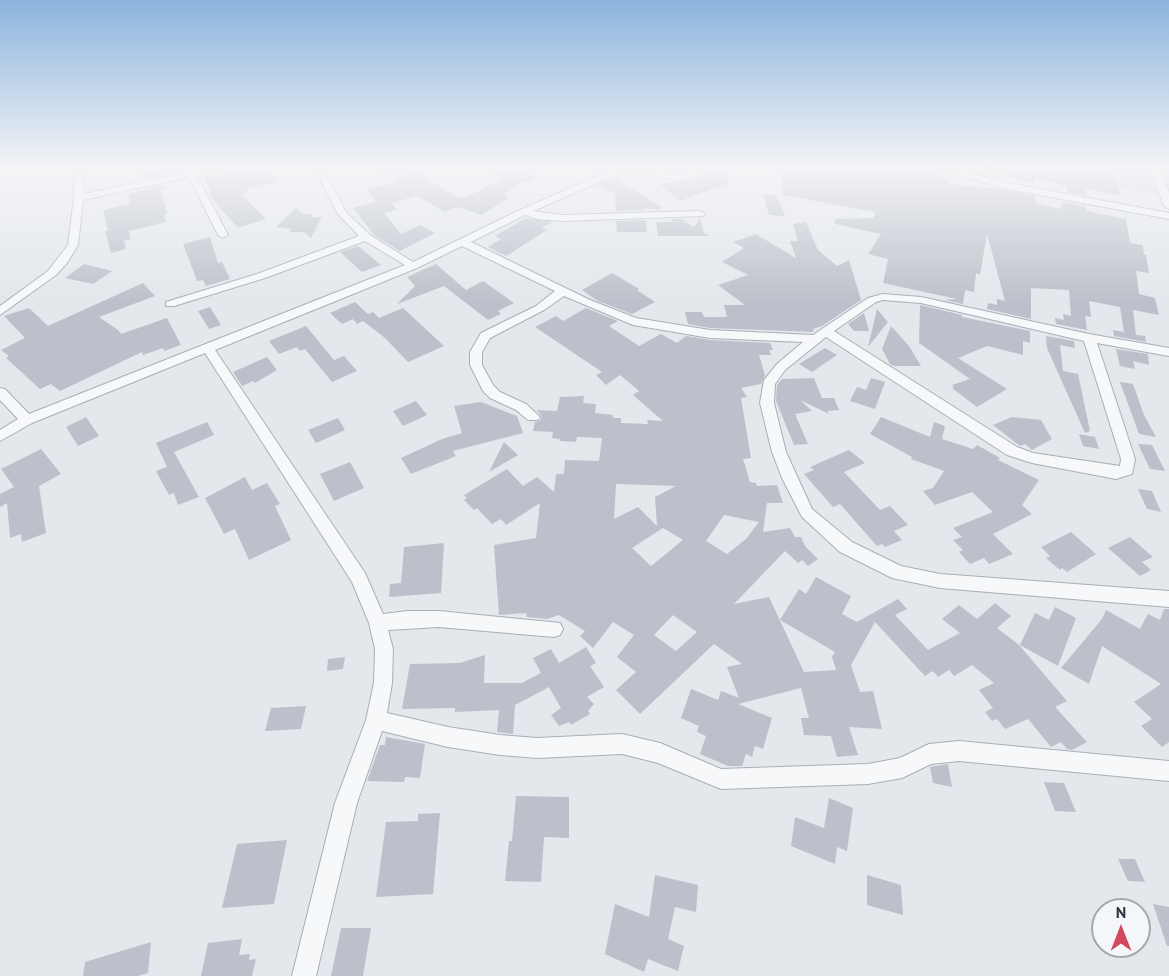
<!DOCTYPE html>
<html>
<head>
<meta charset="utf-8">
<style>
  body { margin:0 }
  #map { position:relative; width:1169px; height:976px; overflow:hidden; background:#e4e7ec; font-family:"PT Sans",sans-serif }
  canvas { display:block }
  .north { position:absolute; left:1091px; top:898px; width:60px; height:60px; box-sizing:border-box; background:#f4f6f9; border:2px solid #a4a8b1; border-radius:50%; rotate:0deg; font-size:16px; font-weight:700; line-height:24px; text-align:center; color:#2b3445 }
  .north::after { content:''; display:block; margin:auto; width:21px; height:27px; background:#d1495b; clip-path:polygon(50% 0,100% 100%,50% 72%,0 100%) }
</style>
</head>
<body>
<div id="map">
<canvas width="1169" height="976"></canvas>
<div class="north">N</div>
</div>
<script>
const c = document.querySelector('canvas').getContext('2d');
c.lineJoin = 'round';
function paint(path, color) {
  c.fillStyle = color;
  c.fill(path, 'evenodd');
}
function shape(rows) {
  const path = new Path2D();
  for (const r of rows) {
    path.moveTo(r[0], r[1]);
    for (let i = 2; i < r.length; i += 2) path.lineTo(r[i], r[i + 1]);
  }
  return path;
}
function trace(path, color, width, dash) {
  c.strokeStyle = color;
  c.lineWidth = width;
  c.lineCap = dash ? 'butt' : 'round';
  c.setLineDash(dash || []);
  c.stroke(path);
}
const built = shape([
  [1075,165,1169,165,1169,196,1076,182]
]);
const building = shape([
  [140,165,177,165,178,170,147,179],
  [266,165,277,182,246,189,248,192,241,194,266,219,238,228,213,200,209,193,212,192,203,178],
  [482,165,520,165,536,179,523,182,503,194,509,197,482,215,457,207,445,212,417,196,391,203,397,210,384,213,401,234,420,225,435,233,400,251,375,236,353,208,376,202,367,190,396,182,393,179,419,172,457,198,461,196,465,198,501,179],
  [782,165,903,165,939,174,939,176,950,179,947,184,998,189,1035,196,1036,204,1060,209,1063,202,1086,206,1086,211,1126,219,1130,243,1143,245,1144,255,1146,255,1149,273,1136,271,1139,294,1155,298,1159,315,1133,310,1136,335,1145,336,1146,342,1114,336,1113,330,1124,332,1120,307,1089,301,1091,317,1085,316,1087,330,1056,324,1055,318,1064,320,1063,314,1071,316,1069,290,1031,288,1031,319,987,309,988,303,997,305,997,299,1005,301,987,234,980,275,976,273,974,292,965,290,963,304,945,300,957,299,883,283,888,259,868,254,881,234,835,224,835,219,874,218,875,212,782,195],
  [983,165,1049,165,1048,167,1080,173,1079,165,1108,165,1120,195,1086,189,1086,195,1066,192,1068,186,1034,179,1034,184,982,167],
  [725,168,729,183,680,201,660,184,672,182,681,183],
  [614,178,662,207,660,210,645,208,645,210,616,211,615,196,619,196,597,185],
  [164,185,167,189,161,190,167,214,164,215,166,222,129,231,131,239,124,241,126,249,111,253,105,231,108,231,103,210,130,204,128,194],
  [763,195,776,195,785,216,769,215],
  [296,208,303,214,312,214,310,217,322,217,311,238,304,232,289,232,291,229,276,227],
  [526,218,552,222,542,228,547,230,506,256,488,247,501,239,495,236],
  [700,218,704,233,710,236,658,236,656,222,673,222,672,219,681,219,694,227],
  [646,220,647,232,617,232,616,221],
  [806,222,818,250,837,266,849,260,861,300,822,326,813,329,813,332,710,328,688,324,685,312,702,312,704,317,727,317,724,305,745,305,718,285,748,275,722,262,744,248,733,242,756,234,796,258,790,241,798,241,793,224],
  [210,237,218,263,222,262,230,279,206,286,203,280,197,281,183,244],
  [358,246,381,265,362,272,340,252],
  [84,264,112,271,93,284,65,278],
  [436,264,466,290,483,281,514,303,498,311,501,314,488,320,444,286,397,304,415,286,407,277],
  [612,273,639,289,637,290,655,302,632,314,598,301,582,290],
  [143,283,155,296,99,317,118,330,121,334,167,318,181,345,164,351,163,348,143,355,142,352,60,391,51,384,40,389,6,358,9,356,1,350,25,338,4,316,29,308,48,326],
  [355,302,368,314,373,312,379,318,403,308,444,346,408,362,385,338,363,321,357,324,353,319,342,324,330,313],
  [920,305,962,315,962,317,1030,331,1030,343,1023,341,1023,355,987,346,958,358,1007,389,977,407,952,388,954,387,952,385,970,379,919,343],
  [210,307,221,325,209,329,198,311],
  [586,308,618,321,609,326,639,346,661,334,677,343,686,336,710,340,770,343,773,350,769,350,771,355,759,355,765,375,761,384,741,388,747,397,741,398,751,458,743,459,750,482,756,483,757,486,777,485,783,503,767,503,763,532,790,528,795,537,801,537,805,546,818,559,808,566,802,560,798,563,785,551,734,604,769,597,804,672,836,670,832,657,835,652,780,620,799,589,806,594,816,577,851,596,842,614,857,622,898,599,907,609,895,615,928,650,960,633,942,619,959,605,977,619,995,603,1011,616,997,628,1019,645,1067,701,1055,707,1087,742,1072,750,1067,749,1061,742,1051,747,1028,719,1005,729,997,719,992,721,985,712,993,708,979,690,994,683,972,665,954,676,949,670,938,677,933,671,925,676,875,622,851,665,860,692,873,691,882,729,849,727,858,755,837,757,831,736,804,735,801,718,809,718,801,688,738,704,772,718,763,749,755,746,752,757,746,754,742,766,728,766,700,754,706,736,697,732,699,726,681,718,691,689,718,700,721,691,739,698,727,667,742,664,714,644,640,714,616,690,636,672,617,657,634,635,613,622,593,648,580,636,585,631,559,615,547,619,527,617,526,613,499,615,494,545,536,538,540,503,506,525,501,519,492,524,477,508,474,510,464,500,467,498,464,495,507,469,523,486,537,477,554,492,556,474,564,474,565,460,599,461,602,438,577,437,576,442,560,441,560,439,552,438,553,432,533,431,535,422,540,421,542,417,537,410,557,411,560,397,584,396,583,403,596,404,595,413,613,415,613,418,621,418,621,423,648,424,647,420,663,421,633,395,639,391,620,375,606,385,596,375,602,372,535,327,556,316,563,321],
  [616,484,676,486,655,497,657,526,638,507,614,519],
  [724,515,759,522,746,539,727,554,706,541],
  [663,528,683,540,651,566,632,548],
  [673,615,697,632,676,651,654,635],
  [877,309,888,322,868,347],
  [864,313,869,331,854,331,848,324],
  [306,326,334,360,344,356,357,371,332,382,305,349,300,351,297,347,279,354,269,341],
  [891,326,909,346,921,366,894,366,890,364,882,349],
  [1046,336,1074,341,1075,348,1060,345,1063,371,1078,374,1090,431,1085,433,1047,348],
  [825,348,837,355,812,372,799,364],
  [1116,349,1148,354,1149,365,1133,361,1135,369,1120,366],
  [267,357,277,370,255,383,253,381,242,386,233,372],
  [814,378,822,398,834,398,839,410,827,411,829,414,800,400,812,411,795,414,808,444,794,445,776,401,777,385,782,379],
  [871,378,885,382,875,409,850,401,857,387,866,390],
  [1120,382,1133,384,1144,415,1156,437,1139,434],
  [416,401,427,415,403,426,393,411],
  [481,402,517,416,523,433,453,451,456,456,411,474,401,458,442,439,462,433,454,406],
  [86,417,99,436,78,446,66,427],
  [881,417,930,437,934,422,945,426,942,439,973,449,977,445,1000,458,998,460,1039,480,1022,505,1032,514,993,534,1013,554,989,564,984,558,970,564,959,552,963,550,953,540,962,537,953,528,993,512,972,492,935,505,923,491,933,488,944,471,911,459,912,457,870,434],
  [1012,417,1041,420,1052,439,1032,450,1025,444,1020,446,993,425],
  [338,418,345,430,316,443,308,430],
  [207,422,214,435,174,452,199,497,178,505,174,493,169,495,156,471,167,467,156,443],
  [1079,434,1095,437,1099,449,1083,446],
  [504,442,518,455,489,472],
  [1138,444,1152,445,1165,471,1150,469],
  [41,449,61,474,39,486,46,533,22,542,21,534,10,538,7,503,0,507,0,494,14,487,1,469],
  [849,450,865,463,844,472,880,510,890,506,908,525,894,531,902,540,885,547,882,544,877,546,840,504,833,507,804,474,814,470,810,467],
  [350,462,364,488,334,501,320,474],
  [245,477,252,490,267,483,280,504,275,506,291,540,249,560,235,529,224,534,205,498],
  [1138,489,1152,491,1161,512,1147,509],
  [1071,532,1096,554,1067,572,1062,568,1060,570,1046,558,1050,556,1041,547],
  [1130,537,1153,557,1142,562,1151,570,1140,576,1108,548],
  [444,543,441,593,389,597,390,584,401,583,404,547],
  [1055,607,1076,618,1058,666,1020,645,1035,613,1049,620],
  [1164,609,1169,609,1169,742,1162,747,1141,726,1152,719,1134,702,1161,684,1102,646,1089,684,1061,668,1102,619,1106,610,1140,629,1148,614,1160,620],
  [586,647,596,663,590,666,604,687,587,697,594,704,588,711,590,714,571,725,569,722,559,726,551,715,561,708,549,687,515,705,513,734,497,732,499,710,455,712,455,708,402,709,410,664,460,663,485,655,484,683,522,683,541,673,533,658,551,649,559,663],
  [345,657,343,669,327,671,328,659],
  [306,706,301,729,265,731,271,708],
  [386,737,425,744,420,778,405,777,404,782,367,781,380,745,385,745],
  [948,764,952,787,933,783,930,767],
  [1044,782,1064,783,1076,812,1055,811],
  [516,796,569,797,569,838,544,837,541,882,505,881,509,841,512,841],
  [829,798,853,808,847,851,837,847,835,864,791,846,795,817,824,828],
  [440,813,433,894,376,897,386,822,418,821,418,814],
  [287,840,274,904,222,908,237,844],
  [1118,859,1135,859,1145,882,1128,881],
  [655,875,698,885,696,912,675,907,668,939,684,946,678,971,648,959,644,972,605,954,615,904,649,917],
  [867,875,901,885,903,915,867,905],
  [1153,904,1169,907,1169,946,1167,946],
  [341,928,371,928,363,976,331,976],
  [242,939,239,955,250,954,249,960,256,959,252,976,201,976,208,943],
  [151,942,148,973,138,976,83,976,85,962]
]);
const minor = shape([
  [75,165,83,165,84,194,222,165,238,165,197,176,228,235,223,238,218,235,189,177,83,200,78,245,67,263,56,275,0,315,0,306,48,271,68,245,74,198,75,165],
  [313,165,321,165,346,212,370,235,413,262,522,209,609,171,617,165,631,165,680,175,699,169,697,165,705,165,707,172,680,181,624,169,615,175,533,211,562,215,700,211,705,214,703,216,562,221,537,219,525,215,471,242,590,300,636,318,710,330,813,335,868,298,883,294,921,297,1089,334,1169,348,1169,356,1097,343,1135,459,1132,474,1116,479,1032,463,1007,455,826,337,785,370,775,384,774,403,786,452,812,509,852,542,901,566,940,574,1169,591,1169,607,940,588,892,578,840,552,802,517,782,478,772,452,760,403,764,380,777,364,803,342,710,338,633,325,564,296,544,310,490,338,482,352,482,365,493,385,500,392,526,404,540,417,538,420,528,420,516,410,490,398,483,391,470,365,470,352,481,333,536,306,555,291,462,246,417,268,215,350,365,573,383,614,408,611,439,611,560,623,563,629,560,635,554,637,439,627,388,630,393,649,392,683,387,713,448,727,500,735,537,738,622,734,660,743,721,769,868,764,900,758,929,744,959,741,1169,761,1169,781,959,761,931,764,902,778,868,784,721,789,658,763,622,754,537,758,500,755,448,747,382,731,357,803,316,976,292,976,335,803,366,720,374,683,375,649,369,623,352,582,205,353,32,423,0,441,0,430,18,419,0,400,0,388,5,389,29,414,405,265,365,241,265,278,174,306,166,306,166,302,257,274,359,236,337,213,313,165],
  [883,300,921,303,1084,341,1121,459,1120,466,1033,453,1017,447,834,331,876,302,883,300],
  [375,165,400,165,396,168,379,168,375,165],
  [924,165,938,165,1008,183,1169,213,1169,219,1007,189,924,165],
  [1150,165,1158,165,1169,193,1169,209,1164,206,1150,165]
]);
paint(built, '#d2d6de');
paint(building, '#bbc0ca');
trace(minor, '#a9aeb7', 2);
paint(minor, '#f7f8fa');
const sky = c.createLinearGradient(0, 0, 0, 302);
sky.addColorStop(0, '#8bb4dd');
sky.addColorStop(0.55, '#f3f4f6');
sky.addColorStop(1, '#f3f4f600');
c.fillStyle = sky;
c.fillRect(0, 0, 1169, 302);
</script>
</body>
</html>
